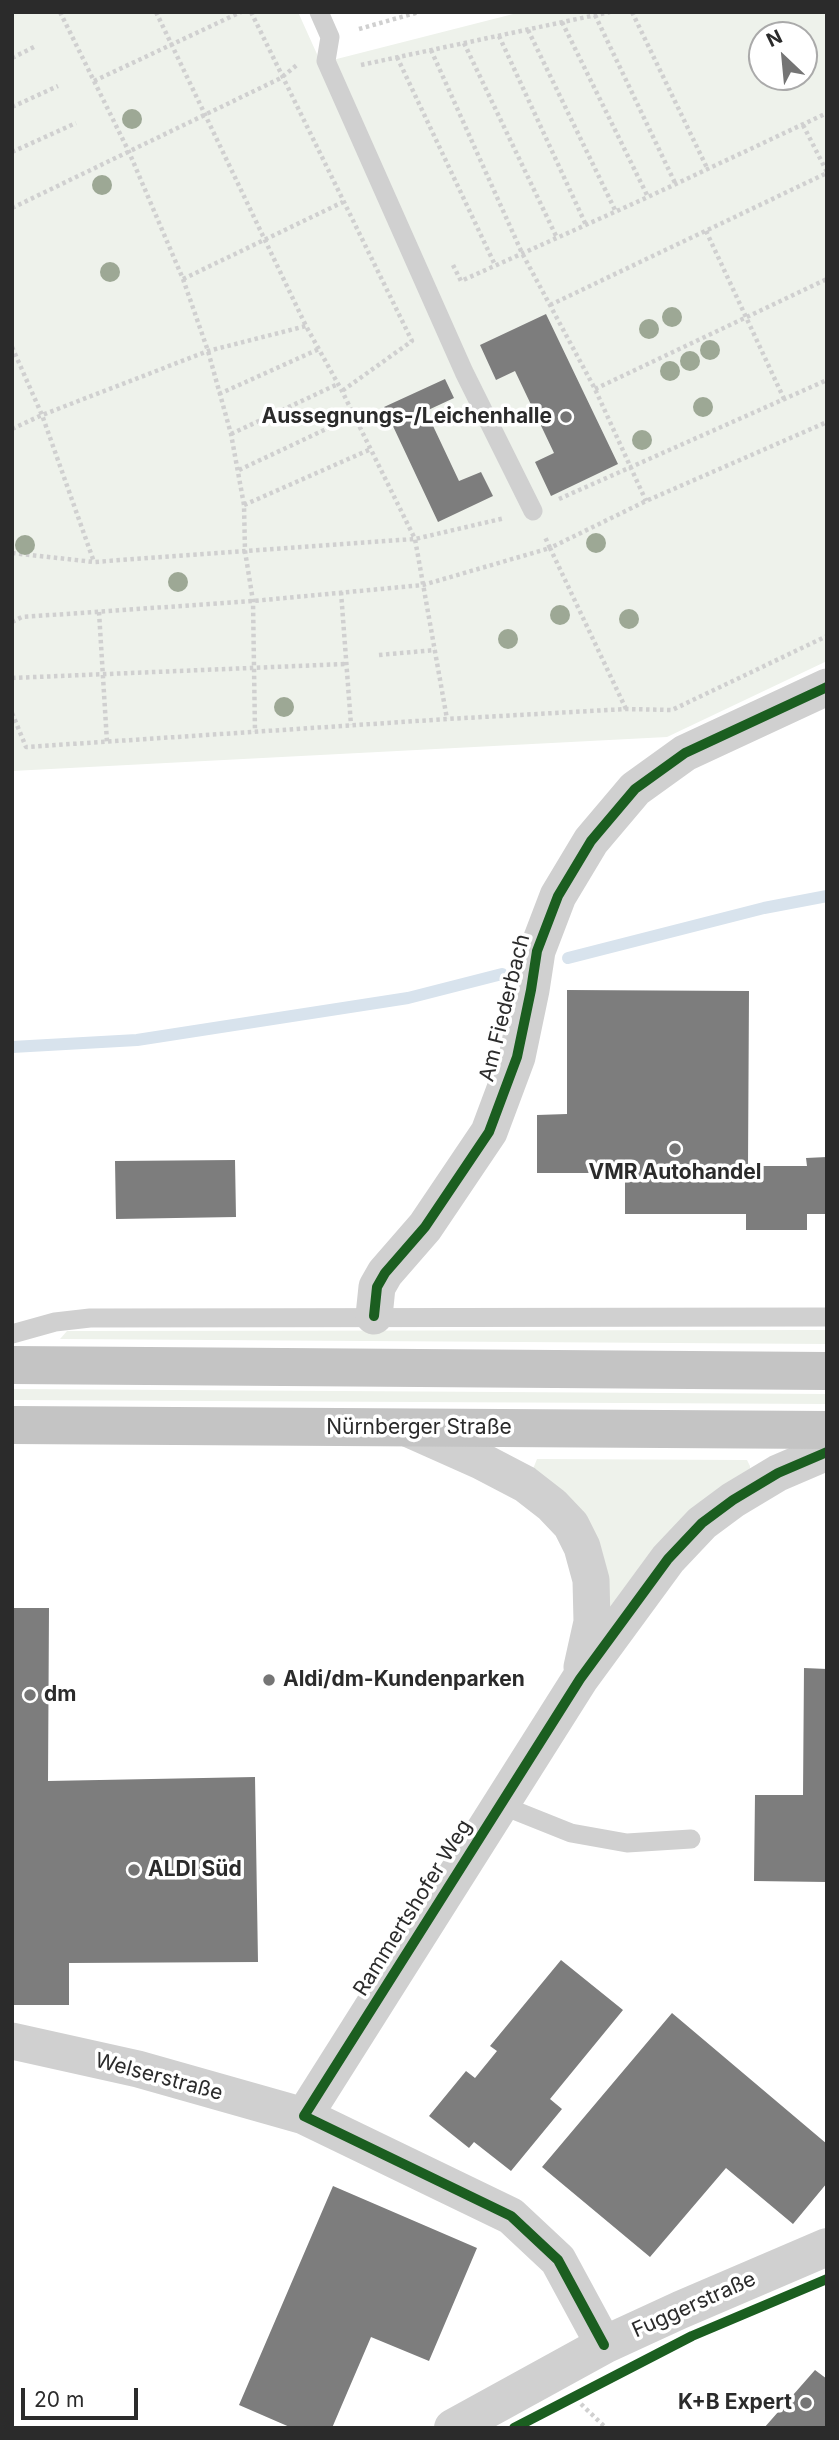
<!DOCTYPE html>
<html>
<head>
<meta charset="utf-8">
<style>
  body { margin:0 }
  #map { position:relative; width:839px; height:2440px; overflow:hidden; background:#fff; font-family:Inter,sans-serif }
  canvas { display:block }
  .frame { position:absolute; inset:0; border:14px solid #2b2b2b; pointer-events:none }
  .north { position:absolute; left:748px; top:21px; width:70px; height:70px; box-sizing:border-box; background:#fff; border:2px solid #aaa; border-radius:50%; rotate:334deg; font-size:19px; font-weight:700; line-height:28px; text-align:center; color:#2b2b2b }
  .north::after { content:''; display:block; margin:auto; width:24px; height:32px; background:#757575; clip-path:polygon(50% 0,100% 100%,50% 72%,0 100%) }
  .scale { position:absolute; left:21px; top:2388px; width:117px; height:32px; box-sizing:border-box; border:4px solid #2b2b2b; border-top:0; padding-left:9px; font-size:21px; line-height:24px; white-space:nowrap; color:#2b2b2b; -webkit-text-stroke:5px #fff; paint-order:stroke }
</style>
</head>
<body>
<div id="map">
<canvas width="839" height="2440"></canvas>
<div class="frame"></div>
<div class="north">N</div>
<div class="scale">20 m</div>
</div>
<script>
const c = document.querySelector('canvas').getContext('2d');
c.lineJoin = 'round';
function paint(path, color) {
  c.fillStyle = color;
  c.fill(path, 'evenodd');
}
function shape(rows) {
  const path = new Path2D();
  for (const r of rows) {
    path.moveTo(r[0], r[1]);
    for (let i = 2; i < r.length; i += 2) path.lineTo(r[i], r[i + 1]);
  }
  return path;
}
function trace(path, color, width, dash) {
  c.strokeStyle = color;
  c.lineWidth = width;
  c.lineCap = dash ? 'butt' : 'round';
  c.setLineDash(dash || []);
  c.stroke(path);
}
function write(font, color, halo, rows, align = 'center') {
  c.font = font + ' Inter,sans-serif';
  c.lineWidth = 7;
  c.setLineDash([]);
  c.textBaseline = 'middle';
  c.strokeStyle = halo;
  c.fillStyle = color;
  for (const [text, x, y, turn = 0] of rows) {
    c.save();
    c.translate(x, y);
    c.rotate((+turn || 0) * Math.PI / 180);
    c.textAlign = isNaN(turn) ? turn : align;
    if (halo) c.strokeText(text, 0, 0);
    c.fillText(text, 0, 0);
    c.restore();
  }
}
const green = shape([
  [12,12,298,12,321,63,521,12,827,12,827,661,667,737,12,771],
  [762,35,804,35,804,77,762,77],
  [827,1330,827,1344,60,1339,67,1331],
  [12,1389,827,1394,827,1404,12,1400],
  [537,1459,747,1460,750,1466,750,1475,634,1589,605,1611,533,1469]
]);
const stream = shape([
  [568,958,764,908,827,896],
  [12,1047,137,1040,408,998,502,974]
]);
const building = shape([
  [546,314,618,464,551,496,535,462,554,453,515,371,496,380,480,345],
  [445,379,454,398,426,411,459,481,481,472,493,496,438,522,384,407],
  [567,990,749,991,748,1166,807,1166,806,1158,827,1157,827,1214,807,1214,807,1230,746,1230,746,1214,625,1214,625,1173,537,1173,537,1115,567,1114],
  [235,1160,236,1217,116,1219,115,1161],
  [12,1608,49,1608,48,1781,255,1777,258,1962,69,1963,69,2005,12,2005],
  [804,1668,827,1669,827,1882,754,1881,755,1795,803,1795],
  [561,1960,623,2010,550,2099,562,2109,511,2171,474,2142,469,2148,429,2116,466,2071,475,2078,497,2051,490,2046],
  [672,2013,827,2144,827,2183,793,2224,726,2168,650,2257,542,2167],
  [333,2186,477,2248,429,2361,371,2337,332,2428,292,2428,239,2405],
  [815,2370,827,2379,827,2428,764,2428]
]);
const path = shape([
  [60,12,129,152,183,279,208,351,231,434,244,505,245,551,253,601,255,732],
  [156,12,306,326,342,391,415,539,447,719],
  [251,12,412,341,342,391],
  [632,12,708,170],
  [595,15,676,185],
  [562,22,648,197],
  [359,29,419,12],
  [528,30,616,212],
  [499,36,586,225],
  [464,43,557,238],
  [431,50,522,253,595,389,646,501],
  [397,57,495,265],
  [12,58,36,46],
  [361,65,610,12],
  [94,81,241,12],
  [12,107,58,86],
  [803,125,827,172],
  [12,152,76,123],
  [12,208,281,78,298,64],
  [706,231,785,401],
  [453,265,461,281,648,197,827,113],
  [183,279,343,202],
  [550,305,827,173],
  [12,347,42,415,94,562],
  [595,389,827,279],
  [219,394,319,349],
  [12,429,42,415,208,351,306,326],
  [231,434,338,384],
  [239,470,354,416],
  [559,499,827,380],
  [244,505,371,449],
  [12,553,94,562,245,551,415,539,505,518],
  [341,592,351,725],
  [99,612,107,742],
  [12,622,22,617,253,601,423,585,550,548,545,537],
  [379,655,435,650],
  [12,678,345,664],
  [626,709,550,548,646,501,827,422],
  [12,713,26,747,447,719,626,709,672,710,827,636],
  [581,2404,606,2428]
]);
const service = shape([
  [319,12,330,37,326,61,464,372,533,511],
  [12,1334,55,1322,90,1318,827,1317],
  [501,1805,571,1833,627,1843,691,1839]
]);
const minor = shape([
  [374,1316,377,1287,385,1273,425,1227,489,1132,517,1057,531,990,537,951,558,896,591,841,635,789,685,753,827,687],
  [407,1428,481,1461,525,1484,552,1505,571,1525,582,1547,591,1580,592,1622,582,1667],
  [12,2041,138,2069,304,2116],
  [604,2345,558,2260,511,2216,304,2116,580,1679,668,1559,702,1523,733,1500,778,1473,827,1452]
]);
const tertiary = shape([
  [453,2428,604,2345,680,2310,827,2247]
]);
const primary = shape([
  [12,1365,827,1371],
  [12,1425,827,1430]
]);
const cycleway = shape([
  [374,1316,377,1287,385,1273,425,1227,489,1132,517,1057,531,990,537,951,558,896,591,841,635,789,685,753,827,687],
  [604,2345,558,2260,511,2216,304,2116,580,1679,668,1559,702,1523,733,1500,778,1473,827,1452],
  [514,2428,692,2336,827,2279]
]);
const trees = [
  [132,119],
  [102,185],
  [110,272],
  [672,317],
  [649,329],
  [710,350],
  [690,361],
  [670,371],
  [703,407],
  [642,440],
  [596,543],
  [25,545],
  [178,582],
  [560,615],
  [629,619],
  [508,639],
  [284,707]
];
const markers = [
  [566,417,7,"#757575"],
  [675,1149,7,"#757575"],
  [269,1680,7,"#757575"],
  [30,1695,7,"#757575"],
  [134,1870,7,"#757575"],
  [806,2403,7,"#757575"]
];
const poiNames = [
  ["Aussegnungs-/Leichenhalle",552,417,"right"],
  ["VMR Autohandel",675,1173,"center"],
  ["Aldi/dm-Kundenparken",283,1680],
  ["dm",44,1695],
  ["ALDI Süd",148,1870],
  ["K+B Expert",792,2403,"right"]
];
const streetNames = [
  ["Am Fiederbach",505,1008,-76],
  ["Nürnberger Straße",419,1428],
  ["Rammertshofer Weg",413,1908,-58],
  ["Welserstraße",159,2077,15],
  ["Fuggerstraße",694,2305,-24]
];
paint(green, '#eef2eb');
trace(stream, '#d8e3ed', 12);
paint(building, '#7d7d7d');
trace(path, '#d0d0d0', 4.5, [3.5, 3.5]);
trace(service, '#d0d0d0', 19);
trace(minor, '#d0d0d0', 37);
trace(tertiary, '#d0d0d0', 38);
trace(primary, '#c4c4c4', 38);
trace(cycleway, '#1b5e20', 10);
c.fillStyle = '#9da895';
for (const [x, y] of trees) {
  c.beginPath();
  c.arc(x, y, 10, 0, 2 * Math.PI);
  c.fill();
}
for (const [x, y, r, color] of markers) {
  const dot = new Path2D();
  dot.arc(x, y, r, 0, 2 * Math.PI);
  c.fillStyle = color;
  c.fill(dot);
  trace(dot, '#fff', 2.5);
}
write('bold 21px', '#2b2b2b', '#fff', poiNames, 'left');
write('21px', '#2b2b2b', '#fff', streetNames);
</script>
</body>
</html>
